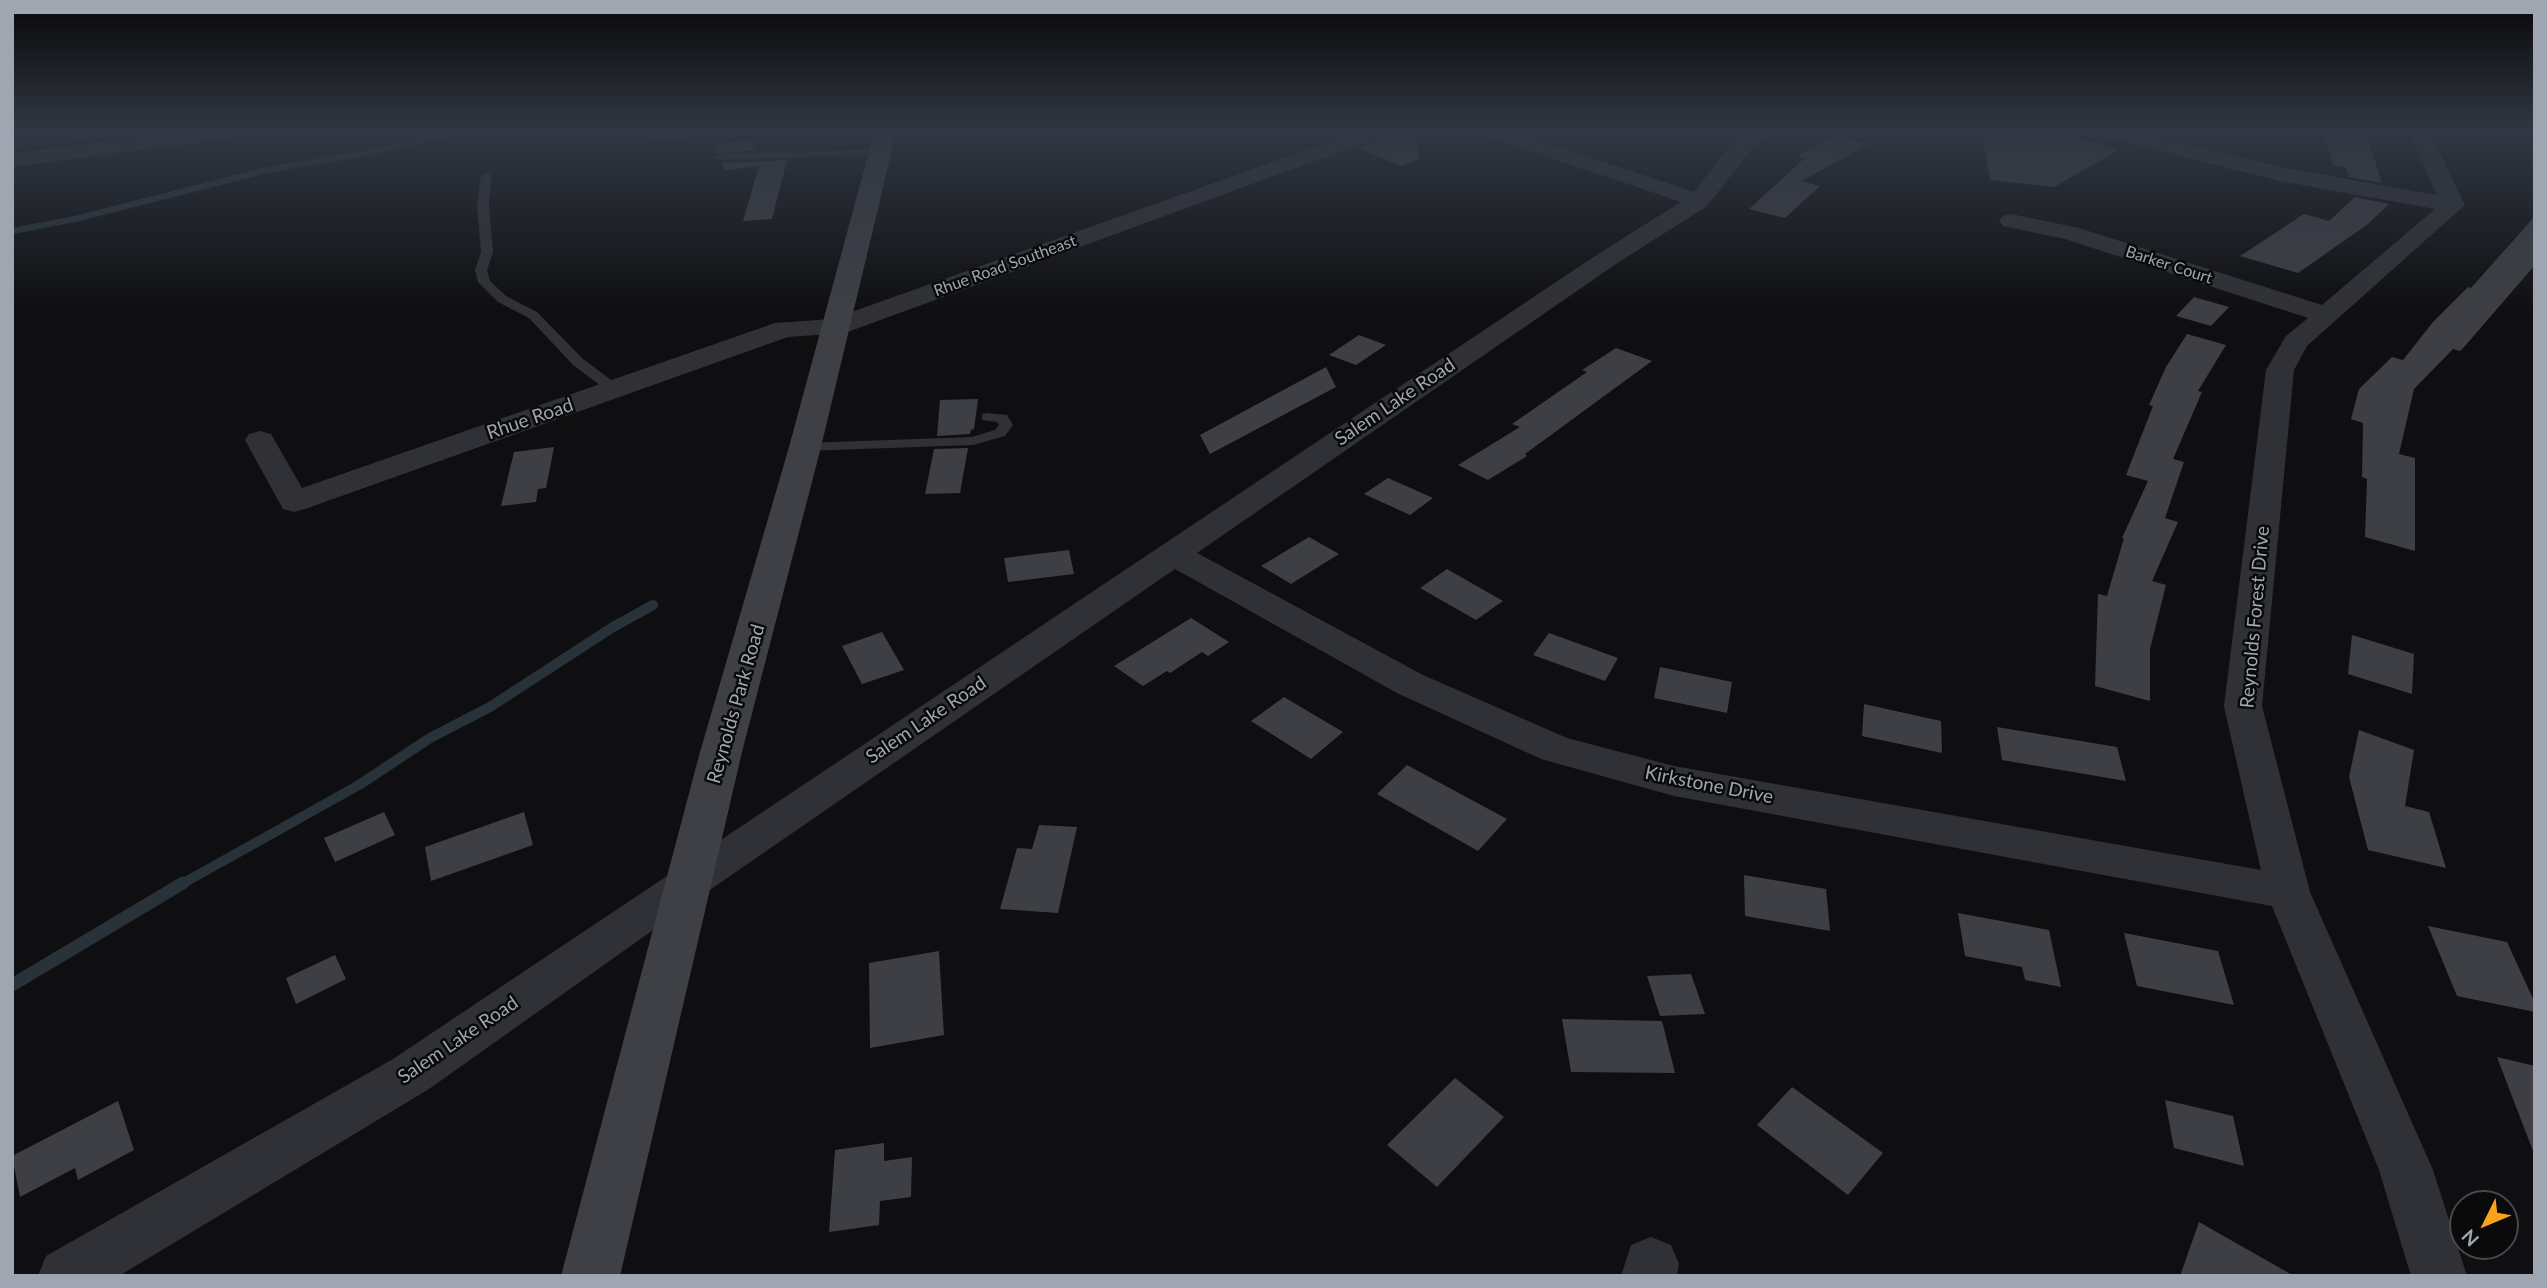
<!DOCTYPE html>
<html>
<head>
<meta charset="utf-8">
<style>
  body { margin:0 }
  #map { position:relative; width:2547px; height:1288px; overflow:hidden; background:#0f0f11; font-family:Lato,sans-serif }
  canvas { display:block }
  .frame { position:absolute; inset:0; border:14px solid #9fa6b2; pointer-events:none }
  .north { position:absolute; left:2449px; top:1190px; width:70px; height:70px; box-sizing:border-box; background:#0a0a0b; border:2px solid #46484e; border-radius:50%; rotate:227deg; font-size:19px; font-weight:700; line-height:28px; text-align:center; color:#9fa6b2 }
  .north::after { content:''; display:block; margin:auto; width:24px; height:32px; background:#fba21d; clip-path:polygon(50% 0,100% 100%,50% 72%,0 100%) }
</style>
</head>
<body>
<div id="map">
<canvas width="2547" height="1288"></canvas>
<div class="frame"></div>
<div class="north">N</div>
</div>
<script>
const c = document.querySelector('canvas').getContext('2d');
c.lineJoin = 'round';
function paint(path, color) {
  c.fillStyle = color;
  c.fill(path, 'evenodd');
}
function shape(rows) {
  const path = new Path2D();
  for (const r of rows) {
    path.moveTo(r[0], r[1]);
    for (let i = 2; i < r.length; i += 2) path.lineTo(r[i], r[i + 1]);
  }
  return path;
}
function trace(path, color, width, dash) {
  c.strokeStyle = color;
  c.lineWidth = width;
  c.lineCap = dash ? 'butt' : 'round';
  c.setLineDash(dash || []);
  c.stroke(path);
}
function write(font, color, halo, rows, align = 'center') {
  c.font = font + ' Lato,sans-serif';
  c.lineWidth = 5;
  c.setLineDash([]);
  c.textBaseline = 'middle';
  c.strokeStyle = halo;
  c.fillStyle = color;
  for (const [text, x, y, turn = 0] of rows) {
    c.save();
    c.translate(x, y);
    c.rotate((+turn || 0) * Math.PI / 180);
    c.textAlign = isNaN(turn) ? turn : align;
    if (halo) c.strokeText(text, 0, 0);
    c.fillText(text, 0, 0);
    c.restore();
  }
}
const green = shape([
  [12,133,132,133,12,150]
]);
const streamFar2 = shape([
  [12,231,75,219,267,170,367,153,450,133]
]);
const streamFar1 = shape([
  [180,885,359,785,430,738,490,707,613,627,653,605]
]);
const stream = shape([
  [12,985,183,883]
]);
const building = shape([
  [1386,133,1415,133,1420,159,1401,166,1357,148,1381,139],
  [1982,133,2040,133,2063,139,2069,136,2119,150,2054,187,1990,180],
  [2324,133,2366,133,2382,183,2349,177,2346,167,2333,165],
  [1837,135,1869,144,1801,181,1820,186,1785,218,1749,209,1805,158,1796,156],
  [750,139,756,150,717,153,714,145],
  [787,160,772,219,743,221,759,166,725,170,722,163],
  [2355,197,2389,204,2368,224,2298,273,2240,256,2304,214,2329,221],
  [2535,216,2535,265,2465,346,2460,351,2453,349,2414,389,2399,454,2415,458,2415,551,2365,537,2367,479,2362,477,2363,423,2351,419,2359,389,2392,357,2403,360,2433,322,2468,287,2471,288],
  [2194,297,2229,307,2211,326,2176,316],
  [2187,334,2226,345,2198,391,2202,392,2173,459,2184,462,2165,518,2178,522,2152,581,2166,585,2150,649,2150,701,2095,686,2098,594,2107,596,2124,538,2122,538,2148,481,2126,475,2153,406,2149,405,2166,367],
  [1359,335,1386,345,1356,365,1329,355],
  [1616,348,1652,361,1525,454,1527,456,1488,480,1458,465,1520,427,1512,424,1587,372,1582,370],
  [1326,367,1336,387,1210,454,1200,435],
  [978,399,974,429,971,430,970,434,937,436,940,400],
  [554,447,546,488,538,489,536,502,501,506,514,452],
  [968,448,960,493,925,494,934,449],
  [1388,478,1433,498,1410,515,1364,494],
  [1309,537,1339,554,1291,584,1261,566],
  [1069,550,1074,574,1008,582,1004,558],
  [1447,569,1503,601,1476,620,1420,588],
  [1191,618,1229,642,1208,656,1202,652,1170,673,1167,671,1143,686,1114,666],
  [882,632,904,670,862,684,842,646],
  [1549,633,1618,658,1605,681,1533,655],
  [2352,635,2414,654,2412,694,2348,674],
  [1660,667,1732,682,1727,713,1654,698],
  [1284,697,1343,732,1311,759,1251,721],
  [1864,704,1941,721,1942,753,1862,736],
  [1997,727,2117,747,2126,781,2002,760],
  [2359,730,2414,750,2405,806,2429,812,2446,868,2368,850,2349,777],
  [1407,765,1507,819,1478,851,1377,794],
  [384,812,395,835,335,862,324,838],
  [524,812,533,845,431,881,425,847],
  [1039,825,1077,827,1058,913,1000,909,1017,848,1032,849],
  [1744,875,1826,889,1830,931,1745,916],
  [1958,913,2049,930,2061,987,2025,980,2022,967,1965,956],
  [2428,926,2507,942,2535,1003,2535,1012,2457,996],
  [2124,933,2218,951,2234,1005,2137,986],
  [939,951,944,1035,870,1048,869,963],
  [335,955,346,979,296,1004,286,978],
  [1691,974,1705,1014,1660,1016,1647,976],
  [1562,1019,1662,1021,1675,1073,1571,1072],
  [2497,1057,2535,1066,2535,1150,2533,1151],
  [1455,1078,1504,1117,1437,1187,1387,1145],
  [1792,1087,1883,1153,1848,1195,1757,1125],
  [2165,1100,2233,1116,2244,1166,2174,1148],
  [118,1101,134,1150,78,1180,75,1168,20,1197,12,1156],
  [884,1143,884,1161,912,1157,911,1197,880,1201,879,1225,829,1232,835,1150],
  [2199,1222,2294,1276,2180,1276]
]);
const lane = shape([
  [644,133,663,137,704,133,662,143,644,136,644,133],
  [880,149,885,152,884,154,720,160,715,157,720,154,880,149],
  [486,172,491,175,489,206,493,252,487,270,490,281,506,296,537,312,583,359,619,386,619,392,609,392,573,365,529,318,498,302,478,282,475,270,481,252,477,206,481,175,486,172],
  [987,413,1007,415,1013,425,1005,436,973,445,805,451,798,447,805,443,972,437,995,430,999,425,997,422,982,420,982,414,987,413]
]);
const street = shape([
  [177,133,234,133,231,137,224,139,12,167,12,153,177,133],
  [1354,133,1383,133,1380,137,845,333,788,337,305,509,294,512,283,509,245,440,249,434,260,431,271,434,302,488,775,323,832,319,1354,133],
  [1487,133,1517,133,1694,192,1734,141,1748,133,1772,133,1750,151,1707,206,1616,264,1197,553,1423,675,1567,738,1674,766,2261,870,2224,706,2266,370,2286,336,2308,318,2065,239,2003,226,1999,221,2003,216,2011,214,2079,228,2322,305,2435,209,2280,181,2105,137,2102,133,2137,133,2280,167,2437,195,2410,133,2430,133,2465,205,2307,346,2294,370,2262,706,2310,892,2433,1170,2467,1276,2411,1276,2379,1170,2272,906,1674,796,1541,759,1397,693,1175,569,704,894,429,1089,119,1276,38,1276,46,1256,393,1059,1598,254,1681,202,1490,137,1487,133],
  [1651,1237,1671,1245,1679,1264,1677,1276,1621,1276,1631,1245,1651,1237]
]);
const secondary = shape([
  [874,133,896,133,821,447,742,752,620,1276,561,1276,700,752,789,447,874,133]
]);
const farStreetnames = [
  ["Barker Court",2169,265,18],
  ["Rhue Road Southeast",1005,266,-20]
];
const streetNames = [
  ["Salem Lake Road",1395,402,-34],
  ["Rhue Road",530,419,-19],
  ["Reynolds Forest Drive",2255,617,-85],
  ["Reynolds Park Road",736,704,-74],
  ["Salem Lake Road",926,720,-34],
  ["Kirkstone Drive",1709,785,11],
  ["Salem Lake Road",458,1040,-34]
];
paint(green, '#1b231c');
trace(streamFar2, '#283339', 6);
trace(streamFar1, '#283339', 10);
trace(stream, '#283339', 13);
paint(building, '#3e3f44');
paint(lane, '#303136');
paint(street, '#303136');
paint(secondary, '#3e4046');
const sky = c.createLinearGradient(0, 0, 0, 313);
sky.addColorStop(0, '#080809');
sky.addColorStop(0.42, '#313743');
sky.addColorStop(1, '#31374300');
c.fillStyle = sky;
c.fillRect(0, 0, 2547, 313);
write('16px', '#9fa6b2', '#0a0a0b', farStreetnames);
write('19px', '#9fa6b2', '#0a0a0b', streetNames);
</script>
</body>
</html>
